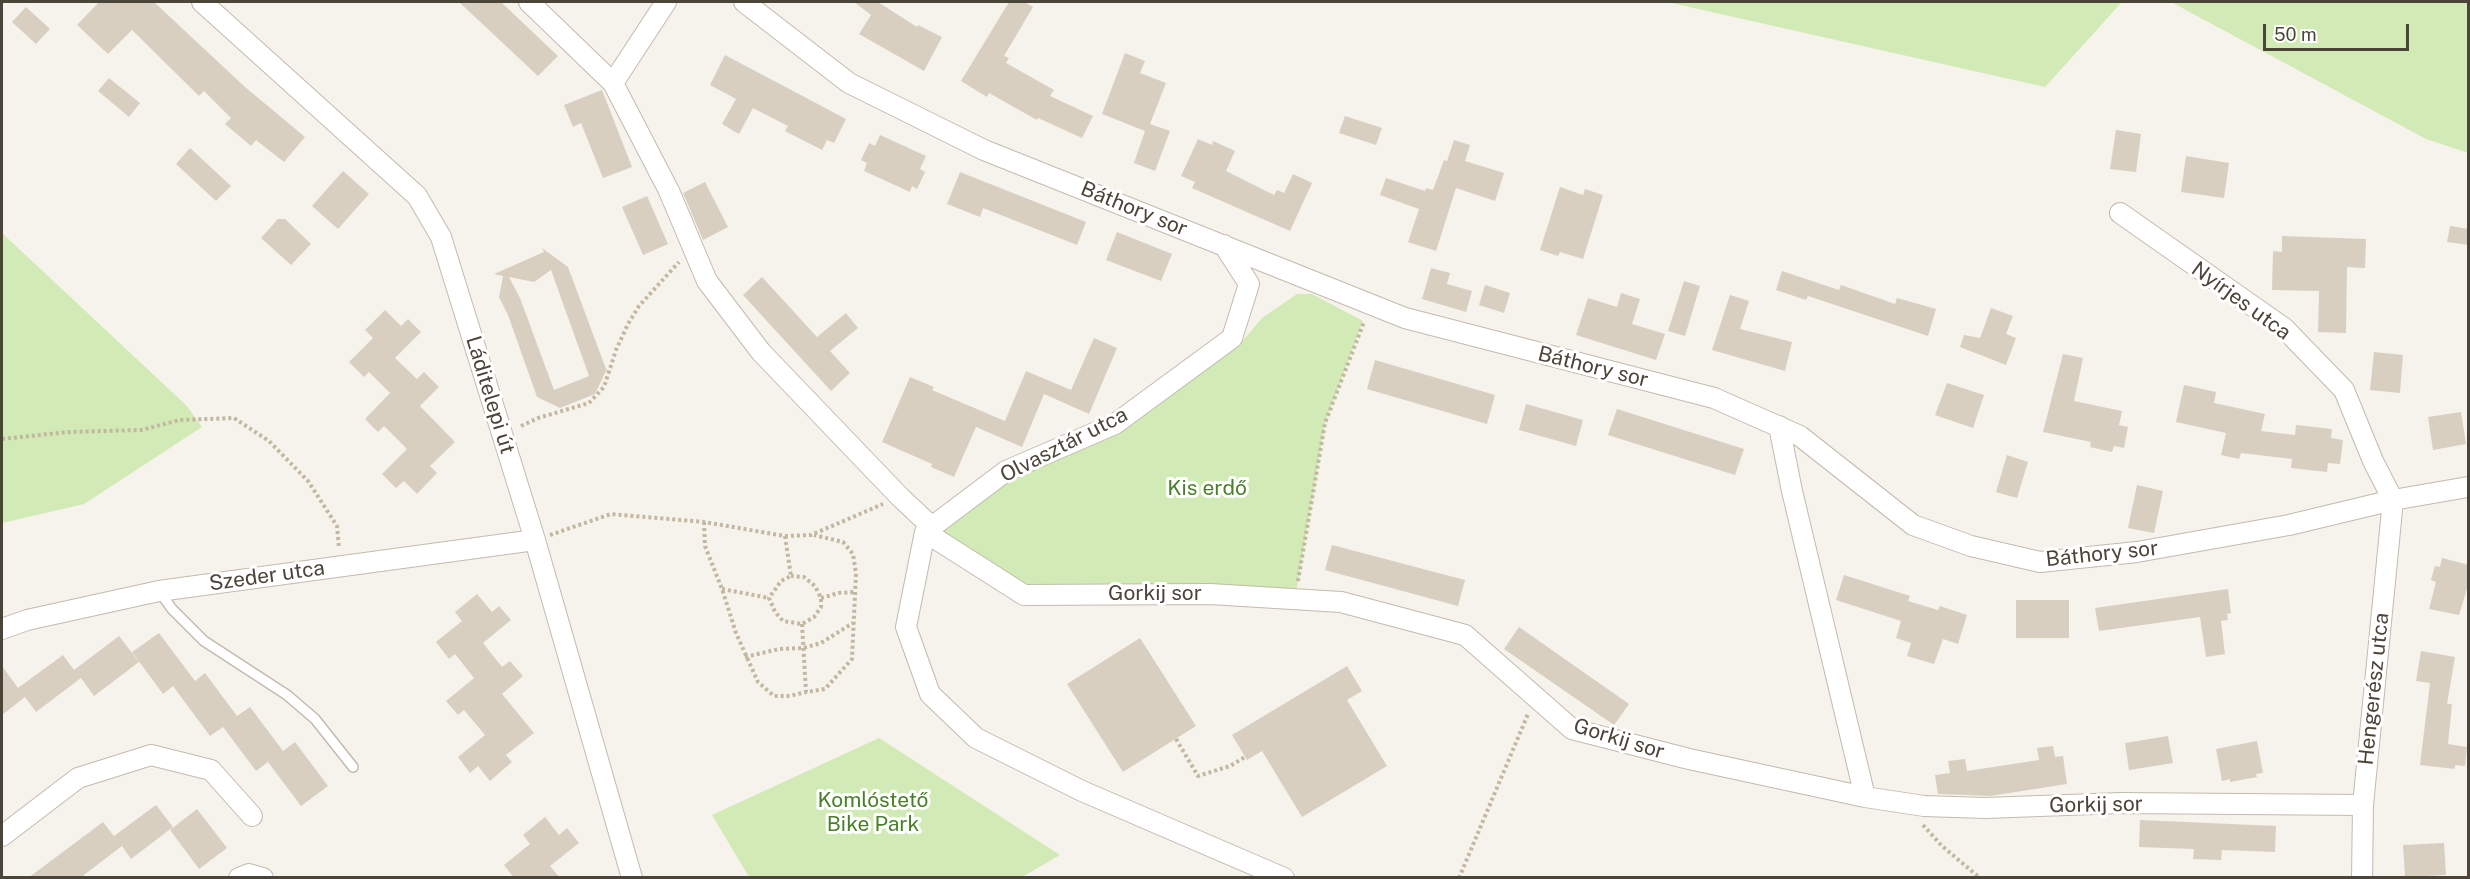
<!DOCTYPE html>
<html>
<head>
<meta charset="utf-8">
<style>
  body { margin:0 }
  #map { position:relative; width:2470px; height:879px; overflow:hidden; background:#f6f3ec; font-family:"Public Sans",sans-serif }
  canvas { display:block }
  .frame { position:absolute; inset:0; border:3px solid #4b4439; pointer-events:none }
  .scale { position:absolute; left:2263px; top:24px; width:146px; height:27px; box-sizing:border-box; border:3px solid #4b4439; border-top:0; padding-left:8px; font-size:18px; line-height:21px; white-space:nowrap; color:#4b4439; -webkit-text-stroke:4px #fff; paint-order:stroke }
</style>
</head>
<body>
<div id="map">
<canvas width="2470" height="879"></canvas>
<div class="frame"></div>
<div class="scale">50 m</div>
</div>
<script>
const c = document.querySelector('canvas').getContext('2d');
c.lineJoin = 'round';
function paint(path, color) {
  c.fillStyle = color;
  c.fill(path, 'evenodd');
}
function shape(rows) {
  const path = new Path2D();
  for (const r of rows) {
    path.moveTo(r[0], r[1]);
    for (let i = 2; i < r.length; i += 2) path.lineTo(r[i], r[i + 1]);
  }
  return path;
}
function trace(path, color, width, dash) {
  c.strokeStyle = color;
  c.lineWidth = width;
  c.lineCap = dash ? 'butt' : 'round';
  c.setLineDash(dash || []);
  c.stroke(path);
}
function write(font, color, halo, rows, align = 'center') {
  c.font = font + ' "Public Sans",sans-serif';
  c.lineWidth = 6;
  c.setLineDash([]);
  c.textBaseline = 'middle';
  c.strokeStyle = halo;
  c.fillStyle = color;
  for (const [text, x, y, turn = 0] of rows) {
    c.save();
    c.translate(x, y);
    c.rotate((+turn || 0) * Math.PI / 180);
    c.textAlign = isNaN(turn) ? turn : align;
    if (halo) c.strokeText(text, 0, 0);
    c.fillText(text, 0, 0);
    c.restore();
  }
}
const green = shape([
  [1667,2,2122,2,2045,87],
  [2171,2,2468,2,2468,153,2426,139],
  [2,233,187,406,202,427,84,504,2,523],
  [1297,294,1312,294,1363,321,1325,423,1295,599,1024,595,932,527,1006,471,1115,424,1239,345,1262,318],
  [879,738,1060,855,1022,877,749,877,712,815]
]);
const building = shape([
  [99,2,154,2,245,87,305,137,284,162,256,140,251,146,225,124,231,118,204,91,199,96,132,30,108,54,77,25],
  [459,2,501,2,558,56,538,76],
  [854,2,878,2,917,27,918,25,942,37,924,71,859,34,871,15],
  [1009,2,1025,2,1033,7,1004,56,1009,58,1006,63,1054,90,1050,96,1093,116,1082,138,1038,118,1037,120,989,93,987,97,961,81],
  [26,7,50,29,36,44,12,22],
  [1125,53,1145,61,1140,73,1166,83,1150,124,1170,131,1155,171,1134,163,1145,131,1102,114],
  [725,55,846,119,834,143,827,140,822,150,785,131,788,126,753,108,739,134,722,124,736,99,710,85],
  [109,78,140,103,129,117,98,91],
  [602,90,632,167,603,178,581,123,573,127,564,105],
  [1345,116,1382,128,1376,145,1339,133],
  [2116,130,2141,134,2136,172,2110,169],
  [880,135,926,156,920,169,925,172,917,189,912,186,910,192,864,171,867,163,861,160,869,143,875,146],
  [1198,139,1212,145,1213,141,1235,151,1226,171,1274,195,1277,190,1284,193,1293,174,1312,183,1290,231,1192,188,1195,182,1181,176],
  [1454,140,1470,145,1465,161,1504,173,1495,201,1456,188,1436,251,1408,242,1419,209,1380,195,1386,178,1425,191,1426,188,1433,190,1444,160,1447,161],
  [190,148,231,186,216,201,176,164],
  [2186,156,2229,163,2224,198,2181,192],
  [343,171,369,194,338,229,312,206],
  [960,172,1086,222,1077,245,983,208,980,217,947,204],
  [705,182,728,227,703,240,683,193],
  [1560,187,1583,195,1585,189,1603,195,1583,259,1560,252,1558,256,1540,250],
  [647,196,668,244,643,255,622,207],
  [278,219,285,219,311,244,291,265,261,238],
  [2450,226,2469,229,2469,245,2447,242],
  [1117,232,1172,254,1161,281,1106,260],
  [2282,236,2366,239,2365,268,2347,267,2346,333,2318,332,2319,291,2272,290,2273,251,2282,252],
  [542,248,568,267,606,369,607,369,595,394,560,408,537,397,508,315,499,297,503,276,494,274,544,252],
  [551,270,589,376,554,390,520,298,509,277,534,282],
  [1431,268,1450,273,1447,284,1472,291,1466,312,1422,299],
  [1782,271,1839,290,1841,285,1895,304,1897,298,1936,309,1928,336,1808,296,1806,300,1776,290],
  [762,277,817,337,846,313,858,328,830,351,850,373,831,391,743,295],
  [1684,281,1700,286,1685,336,1668,331],
  [1485,285,1510,293,1504,313,1479,305],
  [1621,293,1640,299,1632,324,1665,334,1656,360,1576,335,1588,298,1617,307],
  [1730,295,1749,301,1740,329,1792,342,1785,371,1712,350],
  [1991,308,2013,316,2006,334,2016,338,2006,365,1960,347,1964,335,1980,338],
  [385,310,401,326,408,319,421,332,395,358,417,379,424,372,439,387,420,406,455,442,430,466,437,473,417,494,404,481,396,488,382,474,407,449,384,426,378,432,365,419,390,393,369,372,364,377,349,362,373,338,365,330],
  [1094,338,1117,348,1089,414,1044,394,1022,447,976,427,954,477,931,467,932,464,882,442,910,377,934,387,932,390,1005,421,1026,371,1071,390],
  [2374,352,2403,355,2400,393,2370,390],
  [2063,354,2083,358,2074,401,2122,411,2119,425,2128,427,2124,448,2114,446,2112,452,2090,447,2091,442,2043,432],
  [1375,360,1495,395,1487,424,1367,389],
  [1947,383,1984,395,1973,428,1935,415],
  [2184,385,2216,392,2214,403,2265,414,2261,431,2295,435,2296,425,2332,429,2331,438,2343,440,2340,464,2328,463,2327,472,2291,468,2292,459,2241,453,2239,459,2221,455,2226,433,2176,422],
  [1526,404,1583,420,1576,446,1519,430],
  [1617,409,1744,449,1735,475,1608,435],
  [2461,412,2466,444,2433,450,2428,417],
  [2007,455,2028,462,2017,498,1996,492],
  [2137,485,2163,491,2154,533,2128,528],
  [1332,545,1465,580,1458,606,1325,570],
  [2442,558,2469,565,2469,582,2459,615,2429,609,2436,582,2431,580,2435,566,2440,567],
  [1844,575,1910,596,1908,601,1938,610,1940,606,1967,615,1958,644,1943,639,1934,664,1907,656,1911,643,1896,638,1901,621,1836,600],
  [2228,589,2231,613,2227,614,2228,620,2221,621,2225,654,2206,657,2200,617,2099,631,2095,608],
  [477,594,492,612,499,606,511,620,483,643,502,667,510,661,523,676,502,694,534,733,506,755,512,762,490,781,478,766,470,773,458,757,485,735,464,710,458,715,446,701,474,678,455,654,449,659,436,642,462,621,455,612],
  [2016,600,2069,600,2069,638,2016,638],
  [1519,627,1629,704,1614,725,1504,649],
  [159,633,195,681,205,673,237,716,250,707,283,751,295,742,328,786,301,806,268,762,256,771,223,727,210,736,173,686,163,694,132,652],
  [119,636,139,662,94,696,81,678,36,712,25,697,2,715,2,666,18,688,63,655,74,670],
  [1140,638,1196,726,1123,772,1067,684],
  [2421,651,2455,657,2447,704,2452,704,2448,744,2467,747,2465,766,2455,765,2455,769,2420,765,2430,683,2416,681],
  [1347,666,1362,691,1347,700,1387,766,1302,817,1262,751,1247,760,1232,735],
  [2168,736,2173,763,2129,770,2125,743],
  [2257,741,2263,773,2256,774,2257,777,2230,782,2230,779,2222,781,2216,749],
  [2053,746,2055,757,2063,756,2067,784,1990,796,1938,794,1935,775,1950,773,1948,761,1965,759,1967,771,2039,760,2037,748],
  [156,805,173,827,131,859,122,846,80,878,28,878,103,822,120,844,114,836],
  [197,809,227,848,199,869,170,830],
  [545,817,559,835,567,828,579,843,550,866,560,878,514,878,504,865,530,844,523,835],
  [2140,820,2276,826,2275,852,2222,850,2221,860,2193,859,2194,849,2139,847],
  [2444,843,2446,875,2405,877,2403,845]
]);
const path = shape([
  [521,426,538,418,589,403,604,387,616,350,628,324,639,306,679,262],
  [2,439,68,432,141,430,180,420,234,418,269,441,308,481,337,526,339,548],
  [704,522,705,546,722,589,736,633,758,682,774,696,790,696,806,692],
  [550,535,611,514,704,522,785,536,811,535,883,504],
  [785,536,791,576,781,581,769,598,775,612,783,621,802,624,814,617,821,607,821,598,815,586,804,577,791,576],
  [1298,581,1325,423,1364,322],
  [722,589,769,598],
  [821,598,839,593,854,592],
  [802,624,806,692,825,689,852,659,856,573,853,554,843,542,814,535],
  [745,657,779,649,803,648,821,643,853,623],
  [1176,739,1198,776,1230,766,1245,757],
  [1923,825,1942,846,1980,878],
  [1459,878,1528,714]
]);
const service = shape([
  [159,591,172,609,204,641,287,695,315,719,353,767]
]);
const minor = shape([
  [202,2,417,196,441,237,535,540,632,878],
  [529,2,613,83,669,191,707,281,761,352,900,497,932,527],
  [744,2,849,83,984,150,1405,318,1714,398,1800,436,1913,525,1971,546,2040,562,2137,552,2289,525,2393,500,2468,487],
  [613,83,666,2],
  [2120,213,2284,328,2344,390,2373,461,2393,500,2363,805,2362,878],
  [1224,245,1249,284,1232,338,1115,424,1006,471,925,532,906,627,930,694,976,738,1082,791,1284,878],
  [1779,426,1792,491,1865,797],
  [925,532,1024,595,1210,594,1341,602,1465,635,1572,729,1689,759,1865,797,1924,806,1985,808,2121,803,2363,805],
  [2,629,27,620,159,591,535,540],
  [2,836,78,778,151,755,211,770,252,816],
  [239,878,249,874,263,878]
]);
const streetNames = [
  ["Báthory sor",1134,209,22],
  ["Nyírjes utca",2241,301,36],
  ["Báthory sor",1593,367,14],
  ["Láditelepi út",490,395,73],
  ["Olvasztár utca",1064,445,-27],
  ["Báthory sor",2102,554,-6],
  ["Szeder utca",267,576,-8],
  ["Gorkij sor",1155,594],
  ["Hengerész utca",2374,689,-84],
  ["Gorkij sor",1619,739,17],
  ["Gorkij sor",2096,805,-1]
];
const parkNames = [
  ["Kis erdő",1207,489],
  ["Komlóstető",873,801],
  ["Bike Park",873,825]
];
paint(green, '#d2eab5');
paint(building, '#d8cfc1');
trace(service, '#c2bbae', 12);
trace(minor, '#c2bbae', 22);
trace(path, '#c4b79f', 4, [3, 3]);
trace(service, '#fff', 9);
trace(minor, '#fff', 20);
write('21px', '#4b4439', '#fff', streetNames);
write('21px', '#4a7f2a', '#fff', parkNames);
</script>
</body>
</html>
